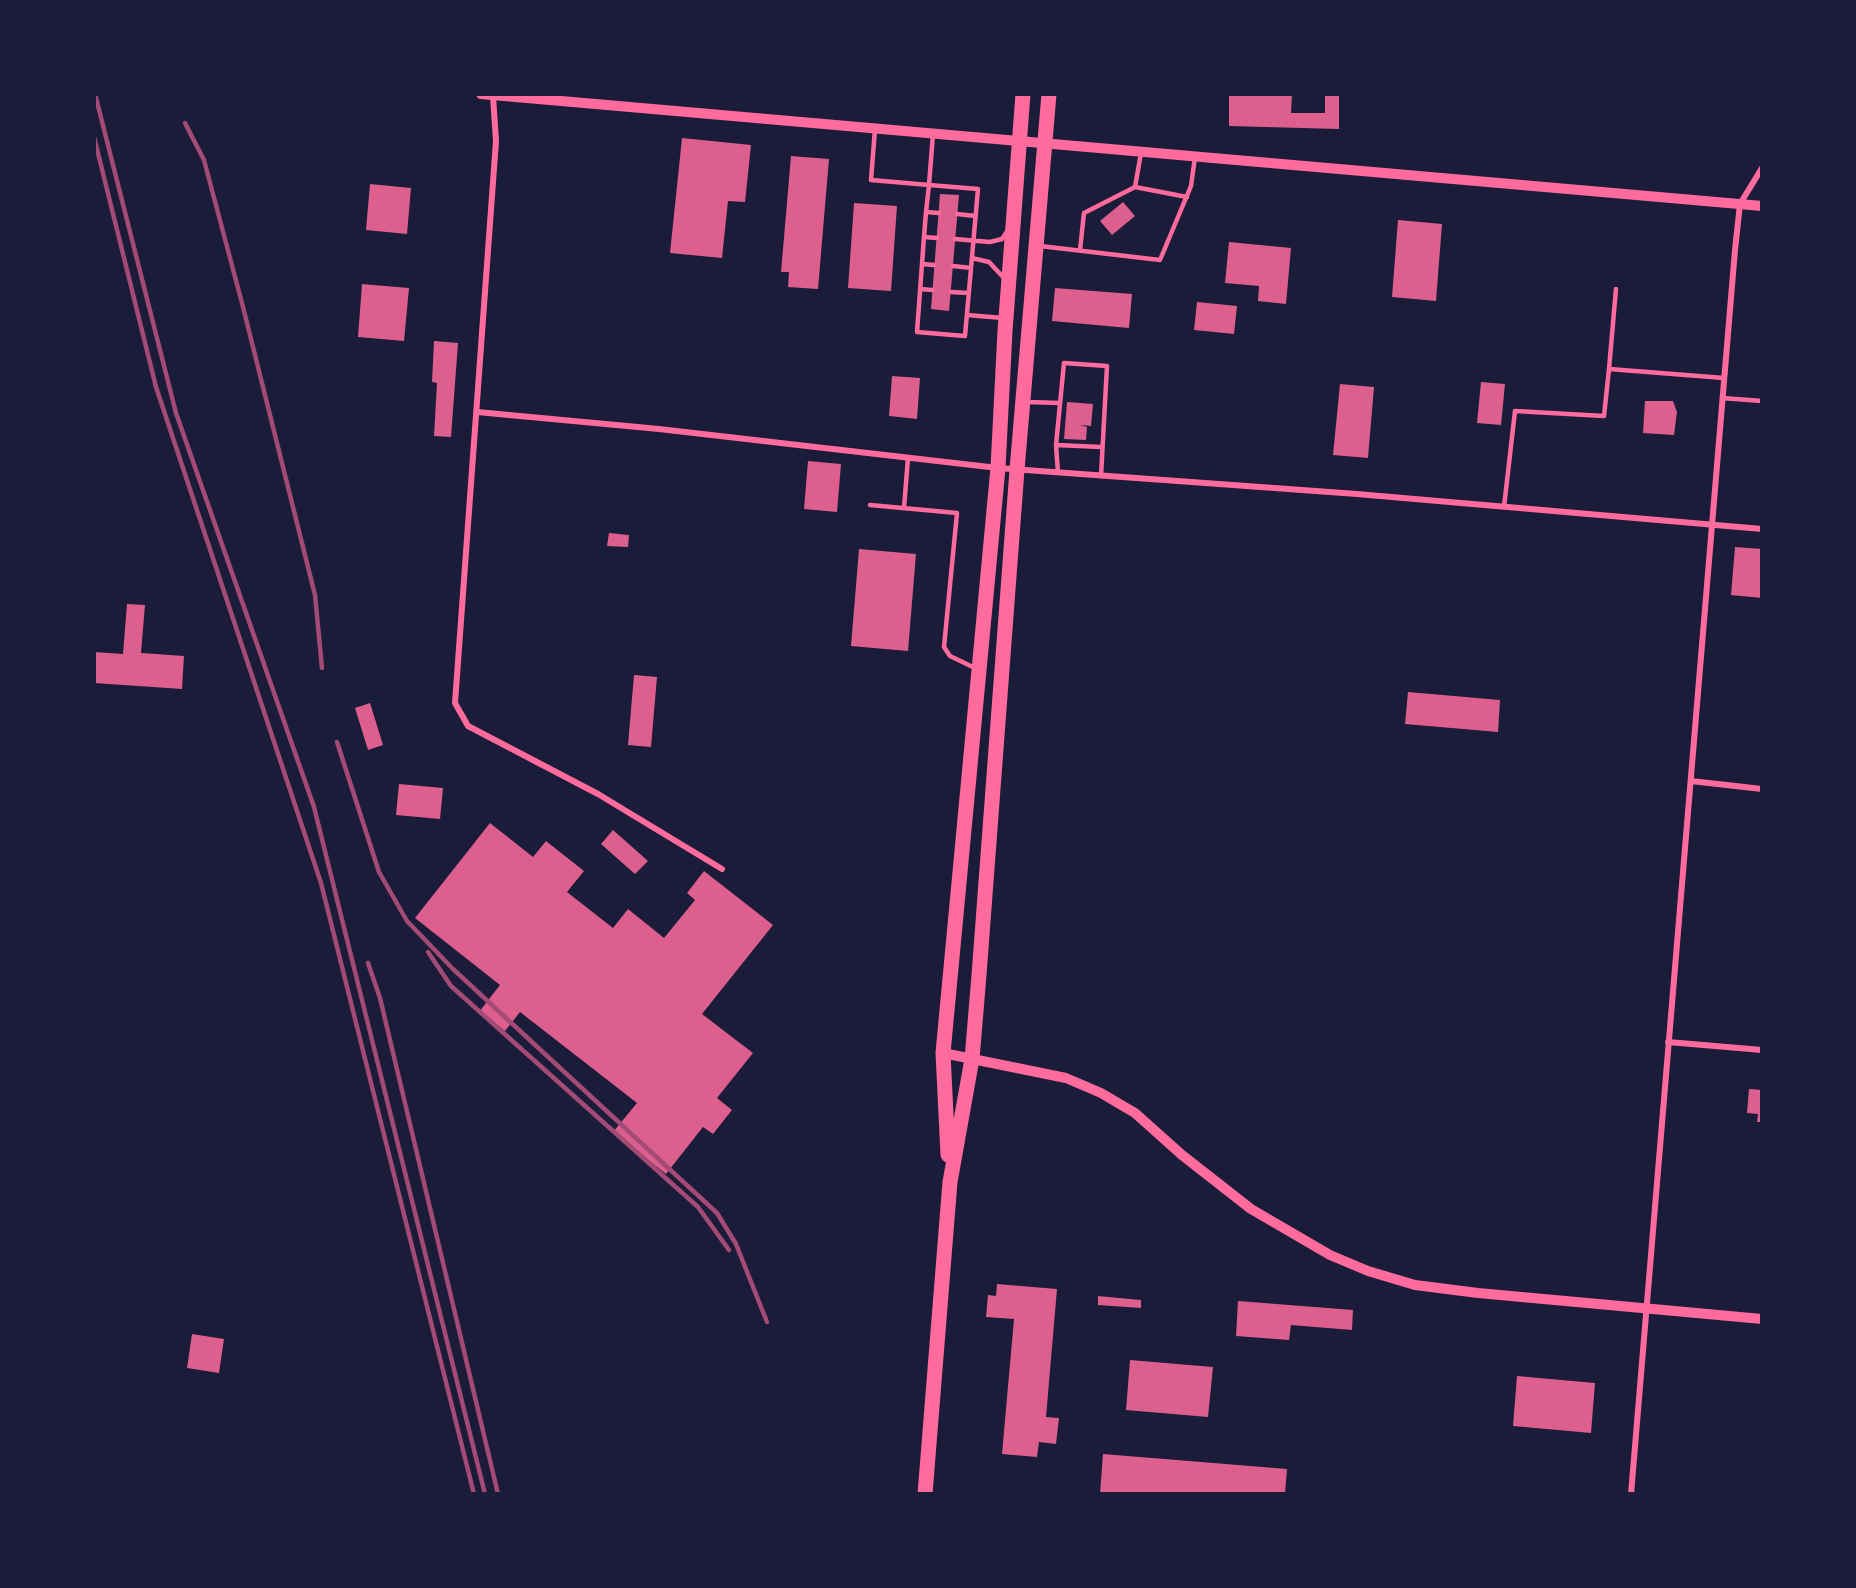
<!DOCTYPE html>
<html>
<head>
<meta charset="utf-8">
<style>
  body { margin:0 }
  #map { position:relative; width:1856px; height:1588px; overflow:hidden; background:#1b1b3a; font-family:Manrope,sans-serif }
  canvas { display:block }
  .frame { position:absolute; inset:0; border:96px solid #1b1b3a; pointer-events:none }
</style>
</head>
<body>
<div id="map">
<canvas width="1856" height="1588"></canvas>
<div class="frame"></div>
</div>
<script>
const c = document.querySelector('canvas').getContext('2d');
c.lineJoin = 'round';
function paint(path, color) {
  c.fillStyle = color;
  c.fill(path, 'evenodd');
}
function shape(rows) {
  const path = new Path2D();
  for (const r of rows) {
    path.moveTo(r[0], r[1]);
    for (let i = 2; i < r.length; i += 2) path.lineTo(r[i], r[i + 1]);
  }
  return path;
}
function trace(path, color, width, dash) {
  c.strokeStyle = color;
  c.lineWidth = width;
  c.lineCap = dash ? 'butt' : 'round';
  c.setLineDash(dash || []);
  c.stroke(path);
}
const building = shape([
  [1229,94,1292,94,1291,113,1325,113,1325,95,1339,95,1339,129,1229,126],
  [682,138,751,145,745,202,728,201,722,258,670,253],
  [791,156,829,159,818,289,788,287,789,272,781,272],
  [370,184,411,188,407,234,366,230],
  [940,194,959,195,949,311,931,309],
  [1123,202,1135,216,1112,235,1100,221],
  [854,203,897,206,891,291,848,288],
  [1398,220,1442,224,1436,301,1392,297],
  [1229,242,1291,248,1286,304,1258,301,1259,286,1225,283],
  [362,284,409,288,404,341,358,337],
  [1055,288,1132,294,1129,328,1052,321],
  [1197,302,1237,306,1234,334,1194,330],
  [434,341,458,343,451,437,434,436,437,383,432,382],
  [892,376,920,378,917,419,889,416],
  [1481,382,1505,384,1501,425,1477,423],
  [1340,384,1374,387,1368,458,1333,455],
  [1645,401,1673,401,1677,412,1674,435,1643,433],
  [1067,402,1093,404,1091,426,1080,425,1087,427,1086,440,1064,439],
  [808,461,841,464,837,512,804,509],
  [609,533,629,535,628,547,607,546],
  [1735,547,1762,549,1762,598,1731,595],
  [859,549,916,554,908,651,851,646],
  [127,604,145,605,141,653,184,656,182,689,94,683,94,652,123,654],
  [634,675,657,677,651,747,628,745],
  [1408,692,1500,700,1498,732,1405,724],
  [370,703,383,745,368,750,355,708],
  [399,784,443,788,440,819,396,815],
  [490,823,533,857,546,841,584,871,567,892,613,928,628,909,664,938,695,900,687,893,704,871,773,925,702,1014,753,1053,717,1098,732,1110,713,1134,703,1127,666,1174,613,1132,637,1103,520,1012,505,1031,479,1012,500,985,415,918],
  [613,830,648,861,635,874,601,844],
  [1749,1089,1762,1090,1762,1122,1757,1122,1758,1114,1747,1113],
  [997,1284,1057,1289,1046,1417,1059,1418,1056,1444,1039,1442,1037,1457,1002,1454,1014,1319,986,1317,988,1295,996,1296],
  [1098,1296,1141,1300,1141,1308,1098,1305],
  [1238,1301,1353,1310,1352,1330,1291,1325,1289,1340,1236,1336],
  [192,1334,224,1339,219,1373,187,1368],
  [1130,1360,1213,1367,1208,1417,1126,1410],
  [1517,1376,1595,1383,1591,1433,1513,1426],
  [1103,1454,1287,1469,1285,1494,1100,1494]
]);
const service = shape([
  [875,129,871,180,929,185,978,189,965,336,917,332,924,237,926,212,929,185,933,134],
  [1135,187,1187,197],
  [926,212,939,213],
  [957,214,976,216],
  [924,237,937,238],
  [955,239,990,242,1002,239,1008,230],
  [1040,246,1160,260,1191,186,1195,157],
  [1080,250,1084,213,1135,187,1141,153],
  [972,258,989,262,1004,278],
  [922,264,934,265],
  [953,266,971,268],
  [920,289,932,290],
  [951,292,969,293],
  [967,315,1003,318],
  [1609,369,1616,289],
  [1722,398,1762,401],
  [1027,402,1060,403],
  [1056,445,1102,447],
  [1058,473,1056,445,1064,363,1107,366,1101,476],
  [870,505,957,513,944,647,950,656,977,669],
  [1504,507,1515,411,1604,416,1609,369,1724,378],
  [904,508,908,458]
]);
const minor = shape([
  [493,96,496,141,455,703,468,726,598,794,722,869],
  [477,412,659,429,998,468,1357,494,1762,529],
  [1691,781,1762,789],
  [1668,1042,1762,1050],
  [1631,1494,1735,250,1740,204,1762,168]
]);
const tertiary = shape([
  [481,94,1762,206],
  [943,1053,1066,1078,1101,1093,1135,1113,1182,1155,1251,1209,1330,1255,1368,1271,1415,1285,1478,1293,1762,1319]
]);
const primary = shape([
  [948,1155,943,1053,998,468,1005,331,1023,94],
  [925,1494,950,1182,972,1059,979,975,1017,470,1049,94]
]);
const rail = shape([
  [95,94,176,413,314,807,485,1494],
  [185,123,204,160,243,307,315,595,322,668],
  [94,137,156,387,321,883,474,1494],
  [337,742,379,872,407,921,453,969,717,1213,736,1244,767,1322],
  [428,952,451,986,698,1207,729,1250],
  [368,963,380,998,498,1494]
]);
paint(building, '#dd5f8e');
trace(service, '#ff6b9d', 4.5);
trace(minor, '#ff6b9d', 6);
trace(tertiary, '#ff6b9d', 10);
trace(primary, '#ff6b9d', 15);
trace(rail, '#a44b75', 4.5);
</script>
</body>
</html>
